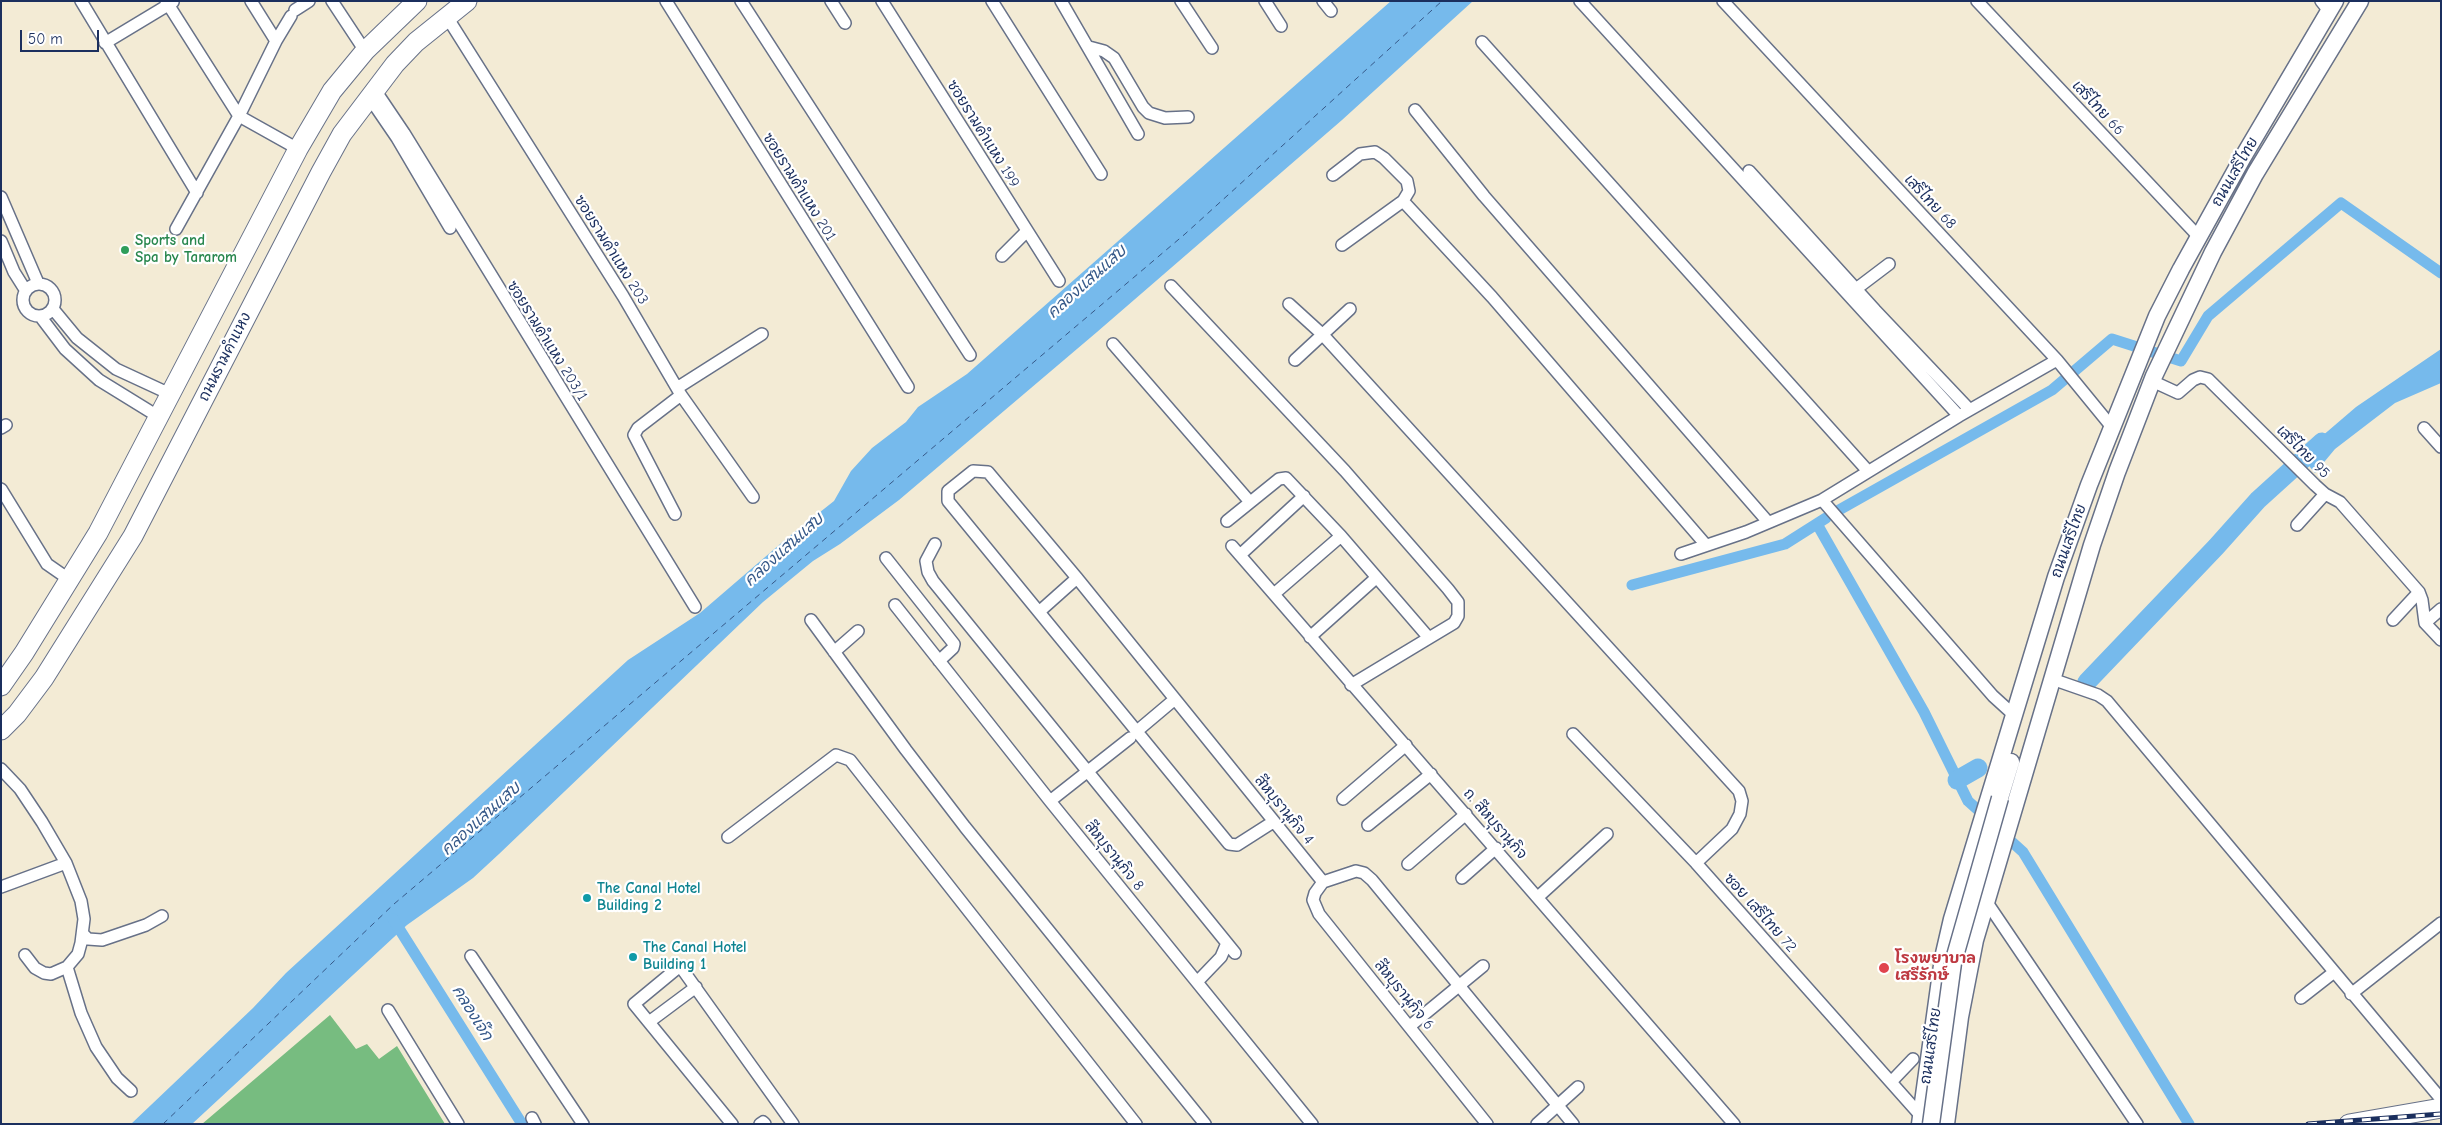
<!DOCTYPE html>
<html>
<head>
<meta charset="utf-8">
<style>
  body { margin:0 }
  #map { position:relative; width:2442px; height:1125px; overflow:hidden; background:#f3ebd5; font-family:"Comic Neue",sans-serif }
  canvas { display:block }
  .frame { position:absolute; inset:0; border:2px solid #1b2f5e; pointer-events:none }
  .scale { position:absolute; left:20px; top:30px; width:79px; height:22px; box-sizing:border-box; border:2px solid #1b2f5e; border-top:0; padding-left:6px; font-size:15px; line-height:18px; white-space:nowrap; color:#1b2f5e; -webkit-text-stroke:4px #fff; paint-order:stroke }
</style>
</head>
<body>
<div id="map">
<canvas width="2442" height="1125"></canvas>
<div class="frame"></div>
<div class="scale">50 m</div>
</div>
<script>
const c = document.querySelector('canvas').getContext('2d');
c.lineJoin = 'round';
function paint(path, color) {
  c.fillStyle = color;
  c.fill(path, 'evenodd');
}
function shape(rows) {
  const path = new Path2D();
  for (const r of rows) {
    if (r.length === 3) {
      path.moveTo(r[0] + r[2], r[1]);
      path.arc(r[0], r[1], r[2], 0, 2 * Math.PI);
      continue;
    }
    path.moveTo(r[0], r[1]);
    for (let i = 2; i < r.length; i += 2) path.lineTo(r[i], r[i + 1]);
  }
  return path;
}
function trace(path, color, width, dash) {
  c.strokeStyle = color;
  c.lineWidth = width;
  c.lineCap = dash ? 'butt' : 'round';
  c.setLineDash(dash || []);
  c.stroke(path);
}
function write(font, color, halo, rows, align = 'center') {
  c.font = font + ' "Comic Neue","Playpen Sans Thai",sans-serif';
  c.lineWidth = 4.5;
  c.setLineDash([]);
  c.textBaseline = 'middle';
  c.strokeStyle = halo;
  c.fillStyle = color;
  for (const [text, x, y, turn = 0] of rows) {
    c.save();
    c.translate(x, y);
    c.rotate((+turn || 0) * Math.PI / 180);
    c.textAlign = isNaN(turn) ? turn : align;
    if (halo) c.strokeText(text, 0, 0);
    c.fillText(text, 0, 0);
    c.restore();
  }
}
const forest = shape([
  [330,1015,356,1049,367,1044,379,1059,397,1046,445,1124,202,1124]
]);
const water = shape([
  [1391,1,1473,1,1342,120,1097,332,899,500,840,544,813,561,763,602,499,854,473,878,407,925,192,1124,131,1124,253,1008,286,973,628,660,700,613,786,539,834,501,851,471,872,448,906,422,918,407,967,374],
  [2441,349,2441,383,2395,403,2335,449,2315,473,2300,455,2356,407]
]);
const canal = shape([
  [1839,510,2052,390,2112,339,2181,361,2208,316,2341,203,2441,273],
  [1817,524,1924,712,1968,801,1988,819],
  [1632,585,1785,544,1826,518],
  [2001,832,2023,852,2189,1124],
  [393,919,522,1124]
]);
const river = shape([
  [2087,682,2216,547,2258,500,2322,442],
  [1957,780,1978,768]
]);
const ferry = shape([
  [163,1124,394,904,1185,234,1442,1]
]);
const minor = shape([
  [81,1,197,193],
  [166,1,239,116,298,149],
  [251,1,276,41],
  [332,1,365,51],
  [666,1,908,387],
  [741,1,970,355],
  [831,1,845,23],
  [882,1,1059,281],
  [992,1,1101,174],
  [1061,1,1138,134],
  [1181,1,1212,48],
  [1265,1,1281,26],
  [1323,1,1331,11],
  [1580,1,1959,416],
  [1723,1,2057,360,2111,426],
  [1977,1,2198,236],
  [2321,1,2329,11],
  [295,10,309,1],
  [447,17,623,296,681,395,753,497],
  [1482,42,1867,470],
  [105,43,173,2],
  [1089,47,1104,51,1114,58,1143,107,1149,113,1165,118,1188,117],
  [375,90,404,133,695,607],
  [369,97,397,138,450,228],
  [1415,110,1484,196,1768,522],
  [1749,171,1875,310,1969,409],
  [1333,175,1360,154,1375,152,1384,158,1407,181,1409,191,1403,201],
  [1,197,38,283],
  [176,229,239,116,276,41,291,16],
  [1,241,14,272,26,291],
  [1342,245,1403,201,1492,297,1706,545],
  [1002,256,1026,232],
  [39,300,16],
  [1171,286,1345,471,1448,589,1458,602,1458,616,1454,623,1429,638],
  [1856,289,1889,264],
  [1289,304,1323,335,1739,791,1742,801,1740,814,1732,829,1696,863],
  [53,309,77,338,116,369,170,394],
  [40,316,65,349,99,380,159,417],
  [1113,344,1250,502],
  [1295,360,1350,309],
  [2152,381,2178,393,2193,380,2200,377,2208,379,2315,485,2325,494,2340,502,2419,592,2422,600,2425,623],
  [677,388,762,334],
  [1,428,6,425],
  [2424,428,2441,447],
  [1,489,47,564,70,580],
  [1822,500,1993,696,2015,716],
  [675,514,634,435,638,428,681,395],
  [1227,521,1279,479,1286,478,1341,536,1429,638,1351,685],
  [2297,525,2325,494],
  [935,544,926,561,928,572,933,581,1235,953],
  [1232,546,1734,1124],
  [1681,554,1746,532,1822,500,1959,416,2057,360],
  [1240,555,1304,496],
  [886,558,954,644,953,648,939,661],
  [1274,594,1341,536],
  [895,605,1050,801,1312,1124],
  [2441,609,2425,623,2441,640],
  [1040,611,1077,578],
  [811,620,906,750,965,827,1205,1124],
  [2393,620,2419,592],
  [1310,637,1376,578],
  [834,652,858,631],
  [2052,679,2098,695,2107,701,2441,1099],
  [1137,731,1175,699],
  [1573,734,1696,863,1921,1116],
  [1,769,20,789,42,822,66,863,81,901,84,919,81,943,78,954,67,967,51,974,44,973,35,968,25,955],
  [1343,799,1406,745],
  [1050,801,1130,738],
  [1273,822,1237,845,1229,844,948,501,948,491,973,471,988,472,1077,578,1323,882,1356,871,1364,873,1372,880,1573,1124],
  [1368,825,1431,774],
  [728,837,836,755,850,760,1136,1124],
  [1408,864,1466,814],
  [1462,878,1496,848],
  [1323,882,1315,893,1313,900,1319,914,1487,1124],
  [1,887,66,863],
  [1538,897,1607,834],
  [1986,901,2137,1124],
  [83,934,88,939,102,940,146,925,162,916],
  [471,956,583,1124],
  [67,967,81,1013,96,1047,117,1078,131,1091],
  [1197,982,1221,957,1227,943],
  [2351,994,2441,923],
  [2301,998,2333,973],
  [388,1010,458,1124],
  [649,1022,696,987],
  [1410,1026,1483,966],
  [1891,1082,1913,1059],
  [532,1118,535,1124],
  [732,1124,634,1004,680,966,793,1124],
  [760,1124,763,1122,765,1124],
  [1537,1124,1578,1087]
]);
const secondary = shape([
  [2000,798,2011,762],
  [1920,1124,1943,958,1952,919,2056,577,2089,485,2157,316,2181,269,2243,157,2335,1],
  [1946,1124,1960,1017,1975,940,2092,545,2117,472,2154,376,2213,252,2255,174,2360,1]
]);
const primary = shape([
  [1,686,24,653,98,533,298,149,332,91,365,51,417,1],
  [1,730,17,714,44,678,133,536,321,172,342,134,395,64,416,42,467,1]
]);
const trunk = shape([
  [2349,1124,2441,1108]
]);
const rail = shape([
  [2308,1124,2441,1114]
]);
const secondaryBridge = shape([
  [1931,1124,1953,963,2000,798]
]);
const markers = [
  [125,250,5,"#2e9e5b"],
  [587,898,5,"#0f9aa8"],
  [633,957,5,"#0f9aa8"],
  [1884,968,6,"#e0444e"]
];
const streetNames = [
  ["เสรีไทย 66",2098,108,47],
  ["ซอยรามคำแหง 199",983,134,58],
  ["ถนนเสรีไทย",2235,172,-60],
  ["ซอยรามคำแหง 201",799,187,58],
  ["เสรีไทย 68",1930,202,47],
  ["ซอยรามคำแหง 203",611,250,58],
  ["ซอยรามคำแหง 203/1",547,341,58],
  ["ถนนรามคำแหง",225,357,-63],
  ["เสรีไทย 95",2303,452,45],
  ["ถนนเสรีไทย",2069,541,-70],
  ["สีหบุรานุกิจ 4",1284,810,51],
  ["ถ. สีหบุรานุกิจ",1495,824,49],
  ["สีหบุรานุกิจ 8",1114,856,51],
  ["ซอย เสรีไทย 72",1760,913,48],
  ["สีหบุรานุกิจ 6",1404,995,51],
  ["ถนนเสรีไทย",1931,1046,-82]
];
const leisureNames = [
  ["Sports and",135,241],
  ["Spa by Tararom",135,258]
];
const cultureNames = [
  ["The Canal Hotel",597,889],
  ["Building 2",597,906],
  ["The Canal Hotel",643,948],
  ["Building 1",643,965]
];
const healthNames = [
  ["โรงพยาบาล",1895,959],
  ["เสรีรักษ์",1895,976]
];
const waterNames = [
  ["คลองแสนแสบ",1087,282,-42],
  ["คลองแสนแสบ",784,550,-42],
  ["คลองแสนแสบ",481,819,-42],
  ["คลองเจ๊ก",472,1013,58]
];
paint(forest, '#77bc80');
paint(water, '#76baec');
trace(canal, '#76baec', 11);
trace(river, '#76baec', 19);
trace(ferry, '#365989', 1, [6, 5]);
trace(minor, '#677188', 14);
trace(secondary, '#677188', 19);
trace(primary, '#677188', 21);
trace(trunk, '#677188', 21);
trace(minor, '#fff', 11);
trace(secondary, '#fff', 16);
trace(primary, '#fff', 19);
trace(trunk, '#fff', 19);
trace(rail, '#1b2f5e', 5);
trace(rail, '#fff', 3, [9]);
trace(secondaryBridge, '#677188', 19, []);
trace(secondaryBridge, '#fff', 16);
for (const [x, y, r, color] of markers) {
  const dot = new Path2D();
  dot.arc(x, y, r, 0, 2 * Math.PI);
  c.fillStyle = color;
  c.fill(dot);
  trace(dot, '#fff', 2);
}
write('15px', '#1b2f5e', '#fff', streetNames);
write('bold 15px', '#27864d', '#fff', leisureNames, 'left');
write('bold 15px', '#0d838f', '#fff', cultureNames, 'left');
write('bold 15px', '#be3a42', '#fff', healthNames, 'left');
write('italic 16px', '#365989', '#fff', waterNames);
</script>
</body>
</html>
